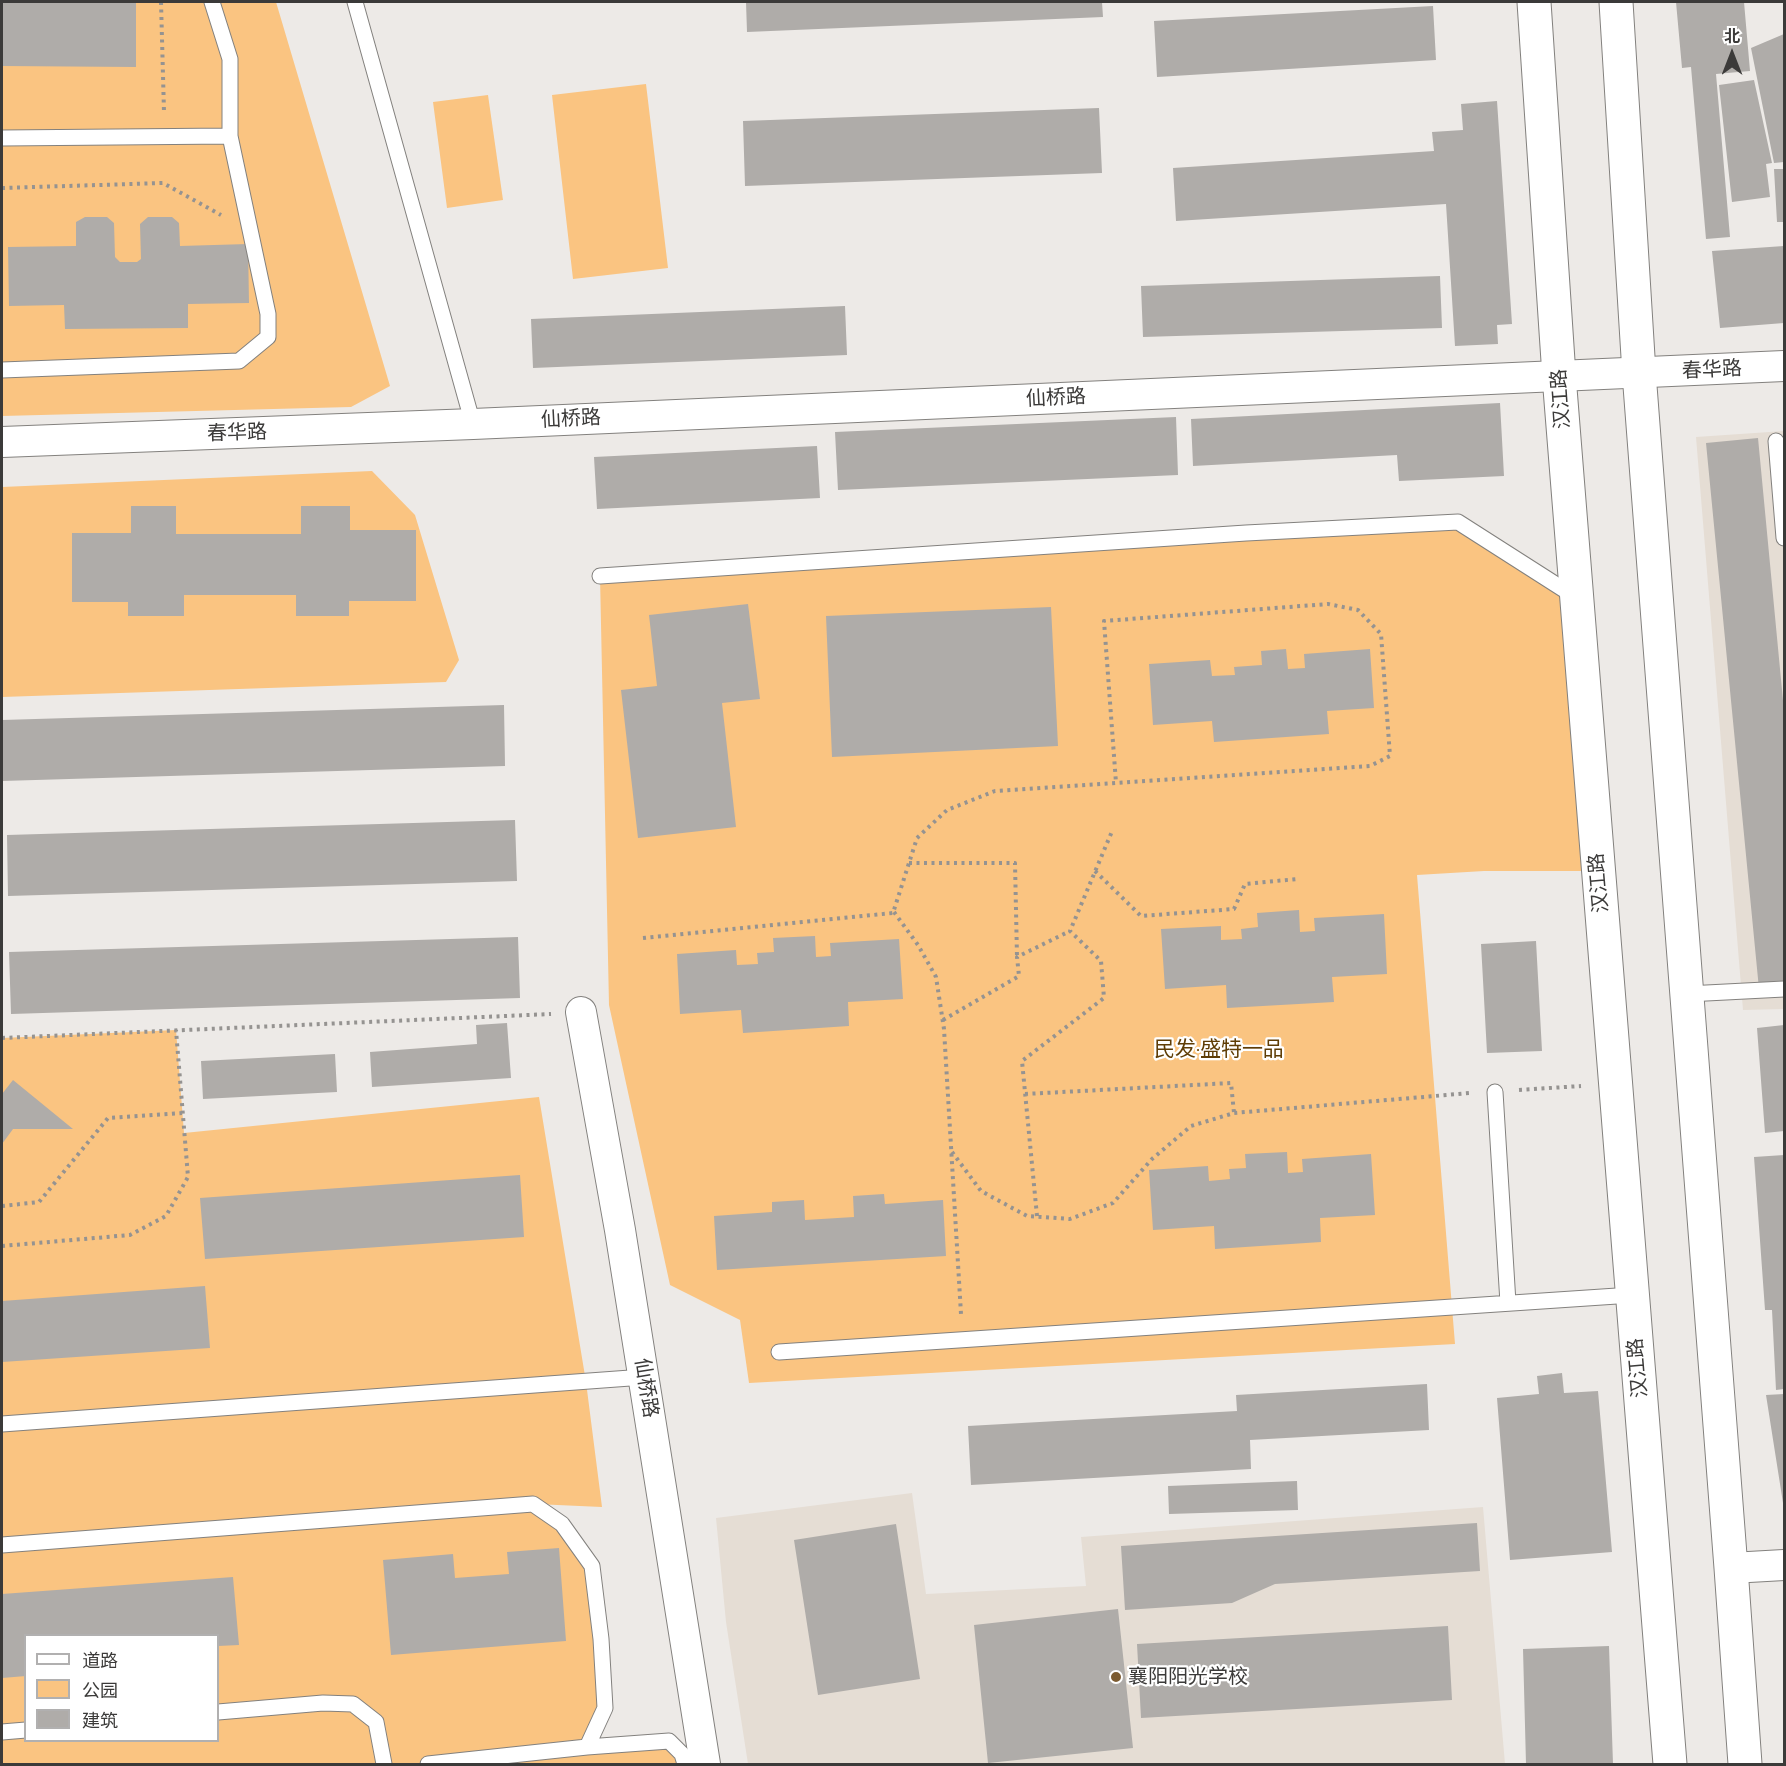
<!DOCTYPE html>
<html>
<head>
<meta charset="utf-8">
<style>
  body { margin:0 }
  #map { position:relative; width:1786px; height:1766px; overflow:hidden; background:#edeae7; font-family:Quicksand,"Noto Sans SC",sans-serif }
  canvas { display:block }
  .frame { position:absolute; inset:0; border:3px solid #3b3a39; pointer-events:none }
  .legend { position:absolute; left:24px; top:1634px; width:195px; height:108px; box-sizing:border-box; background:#fff; border:2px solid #b1b0b0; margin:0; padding:8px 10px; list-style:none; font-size:18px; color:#3b3a39 }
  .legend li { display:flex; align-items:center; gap:12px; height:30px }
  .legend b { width:30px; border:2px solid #b1b0b0 }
  .north { position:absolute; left:1702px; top:24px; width:60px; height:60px; -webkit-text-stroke:4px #fff; paint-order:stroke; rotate:0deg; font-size:16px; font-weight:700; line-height:24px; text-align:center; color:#3b3a39 }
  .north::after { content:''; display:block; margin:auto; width:21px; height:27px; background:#3b3a39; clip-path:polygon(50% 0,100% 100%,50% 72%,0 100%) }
</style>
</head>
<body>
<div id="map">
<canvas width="1786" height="1766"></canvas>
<div class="frame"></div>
<ul class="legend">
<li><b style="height:8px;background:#fff"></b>道路</li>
<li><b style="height:16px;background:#fac481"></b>公园</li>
<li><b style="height:16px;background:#afaca9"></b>建筑</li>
</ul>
<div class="north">北</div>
</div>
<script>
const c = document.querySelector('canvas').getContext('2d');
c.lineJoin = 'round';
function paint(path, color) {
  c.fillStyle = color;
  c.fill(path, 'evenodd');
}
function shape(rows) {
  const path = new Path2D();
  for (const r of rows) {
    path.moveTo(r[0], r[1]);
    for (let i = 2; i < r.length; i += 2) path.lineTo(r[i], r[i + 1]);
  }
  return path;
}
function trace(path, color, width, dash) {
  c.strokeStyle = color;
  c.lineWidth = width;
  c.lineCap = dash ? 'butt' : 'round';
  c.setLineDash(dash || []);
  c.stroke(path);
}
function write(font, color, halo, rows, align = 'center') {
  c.font = font + ' Quicksand,"Noto Sans SC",sans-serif';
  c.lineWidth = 4.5;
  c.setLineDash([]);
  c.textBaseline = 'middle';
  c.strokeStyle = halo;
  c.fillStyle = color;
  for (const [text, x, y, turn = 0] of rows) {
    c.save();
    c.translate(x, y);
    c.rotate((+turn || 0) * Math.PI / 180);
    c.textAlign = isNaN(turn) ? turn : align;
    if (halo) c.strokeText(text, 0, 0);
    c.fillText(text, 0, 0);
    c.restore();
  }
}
const built = shape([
  [1784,431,1784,1009,1743,1010,1696,437],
  [912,1493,926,1594,1086,1586,1081,1537,1483,1507,1505,1764,748,1764,726,1622,716,1518]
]);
const green = shape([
  [2,2,276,2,390,386,351,407,2,416],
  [646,84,668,268,573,279,552,95],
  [488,95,503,200,447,208,433,102],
  [372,471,415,515,459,660,446,682,2,697,2,487],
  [1458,522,1577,598,1598,871,1484,871,1417,875,1455,1344,749,1383,740,1320,670,1285,609,1005,600,576],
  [176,1030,184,1133,539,1097,586,1382,602,1507,535,1504,592,1566,605,1708,587,1747,669,1741,685,1764,2,1764,2,1038],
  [26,1636,218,1636,218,1740,26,1740]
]);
const building = shape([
  [2,2,136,2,136,67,2,66],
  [746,2,1102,2,1103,17,747,32],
  [1676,2,1744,2,1750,71,1716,74,1730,237,1706,239,1691,67,1682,68],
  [1433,6,1436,60,1157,77,1154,21],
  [1784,34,1784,162,1774,163,1751,48],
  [1754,80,1772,163,1766,164,1770,197,1732,202,1719,85],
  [1497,101,1512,324,1497,325,1498,344,1455,346,1446,204,1176,221,1173,168,1434,151,1432,132,1463,130,1461,104],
  [1099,108,1102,173,745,186,743,121],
  [1774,169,1784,169,1784,222,1777,222],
  [85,217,107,217,114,223,115,257,120,262,137,262,141,259,140,224,148,217,172,217,179,223,180,246,248,244,249,303,188,304,188,328,65,329,64,305,9,306,8,247,76,246,76,222],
  [1784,246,1784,323,1720,328,1712,251],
  [1440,276,1442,328,1143,337,1141,286],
  [845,306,847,355,533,368,531,319],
  [1500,403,1504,476,1399,481,1397,455,1193,466,1191,419],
  [1176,417,1178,475,838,490,835,432],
  [1758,438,1784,711,1784,987,1759,989,1706,443],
  [817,446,820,498,597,509,594,457],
  [131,506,176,506,176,534,301,534,301,506,350,506,350,530,416,530,416,601,349,601,349,616,296,616,296,595,184,595,184,616,128,616,128,602,72,602,72,533,131,533],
  [748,604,760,699,722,703,736,827,638,838,621,690,657,686,649,615],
  [1051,607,1058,746,832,757,826,616],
  [1286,649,1288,669,1305,668,1304,654,1370,649,1374,708,1327,711,1329,734,1214,742,1212,721,1153,725,1149,664,1210,660,1212,676,1235,675,1234,667,1262,665,1261,651],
  [504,705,505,766,2,781,2,720],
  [515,820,517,881,8,896,7,835],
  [1299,910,1300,932,1315,931,1314,918,1384,914,1387,974,1332,977,1334,1002,1227,1008,1226,985,1165,989,1161,929,1221,926,1221,940,1242,939,1241,929,1258,927,1257,913],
  [815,936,816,957,831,956,830,943,899,939,903,999,848,1002,849,1026,743,1033,741,1010,680,1014,677,954,736,950,737,965,758,964,757,953,774,952,773,938],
  [518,937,520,998,11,1014,9,952],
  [1536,941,1542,1051,1487,1053,1481,944],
  [507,1023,511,1078,372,1087,370,1052,477,1044,476,1025],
  [1784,1025,1784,1131,1765,1133,1757,1028],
  [335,1054,337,1092,203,1099,201,1061],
  [13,1080,73,1129,13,1129,2,1144,2,1094],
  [1287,1152,1288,1173,1303,1172,1302,1159,1371,1154,1375,1215,1320,1218,1321,1242,1215,1249,1214,1226,1153,1230,1149,1170,1208,1166,1209,1181,1230,1179,1229,1169,1246,1168,1245,1154],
  [1784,1155,1784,1389,1776,1390,1772,1310,1765,1310,1754,1157],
  [520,1175,524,1237,205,1259,200,1198],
  [884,1194,885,1204,943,1200,946,1256,717,1270,714,1216,772,1212,772,1202,804,1200,805,1220,854,1217,853,1196],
  [205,1286,210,1348,2,1362,2,1301],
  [1562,1373,1564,1393,1598,1391,1612,1552,1510,1560,1497,1398,1539,1394,1537,1376],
  [1427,1384,1429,1430,1250,1440,1251,1469,971,1485,968,1426,1237,1411,1236,1395],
  [1784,1394,1784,1503,1783,1503,1766,1395],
  [1297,1481,1298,1510,1169,1514,1168,1486],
  [1477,1523,1480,1571,1275,1584,1232,1603,1125,1610,1121,1546],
  [896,1524,920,1679,818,1695,794,1540],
  [559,1548,566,1641,391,1655,383,1560,453,1554,455,1578,509,1574,507,1552],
  [233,1577,239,1645,218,1646,218,1636,26,1636,26,1676,2,1678,2,1594],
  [1118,1609,1133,1748,988,1763,974,1625],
  [1448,1626,1452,1700,1141,1718,1137,1644],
  [1609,1646,1613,1764,1526,1764,1523,1649]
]);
const path = shape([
  [161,2,164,112],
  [2,188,163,183,221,215],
  [909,863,1015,863,1017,957],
  [1095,871,1141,916,1234,909,1245,884,1297,879],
  [894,912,918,945,936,977,944,1029,961,1314],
  [643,938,893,913,917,838,947,810,995,791,1116,783,1370,766,1390,756,1381,634,1358,610,1328,604,1104,621,1116,783],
  [943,1020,1019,976,1017,957,1070,931],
  [2,1038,551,1014],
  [1519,1090,1581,1086],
  [1025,1094,1231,1083,1234,1113],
  [952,1152,981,1191,1027,1216,1070,1219,1113,1203,1152,1159,1191,1126,1234,1113,1470,1093],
  [2,1206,39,1202,108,1118,182,1113],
  [1037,1216,1022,1061,1104,998,1101,961,1070,931,1113,829],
  [2,1246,130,1235,166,1216,188,1177,176,1030]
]);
const lane = shape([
  [355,2,473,424],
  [2,138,230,136],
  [2,370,239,361,268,337,268,314,230,136,230,59,212,2],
  [1776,441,1784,538],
  [600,576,1246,533,1458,522,1577,598],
  [1687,994,1784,989],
  [1495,1092,1508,1303],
  [779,1352,1632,1295],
  [2,1424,644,1377],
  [2,1545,533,1504,562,1524,592,1566,601,1639,605,1708,587,1747,428,1764],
  [218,1712,323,1703,353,1704,376,1722,384,1764],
  [2,1732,26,1730],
  [587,1747,669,1741,682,1754,685,1764]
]);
const street = shape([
  [2,442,473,424,1784,366],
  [581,1012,620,1230,705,1764],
  [1731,1568,1784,1565]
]);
const secondary = shape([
  [1534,2,1559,376,1670,1764],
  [1616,2,1639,373,1731,1568,1745,1764]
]);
const markers = [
  [1116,1677,6,"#7c5b31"]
];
const streetNames = [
  ["春华路",1712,370,-3],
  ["仙桥路",1056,398,-3],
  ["汉江路",1561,399,-94],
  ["仙桥路",571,419,-3],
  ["春华路",237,433,-2],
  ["汉江路",1599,883,-95],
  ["汉江路",1638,1368,-95],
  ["仙桥路",646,1388,81]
];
const poiNames = [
  ["襄阳阳光学校",1128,1677]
];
const neighbourhoodNames = [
  ["民发·盛特一品",1219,1050]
];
paint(built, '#e5ddd4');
paint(green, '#fac481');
paint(building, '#afaca9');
trace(lane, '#83817e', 17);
trace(street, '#83817e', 32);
trace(secondary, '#83817e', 35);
trace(path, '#959391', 4, [3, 4.5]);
trace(lane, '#fff', 15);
trace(street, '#fff', 30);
trace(secondary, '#fff', 33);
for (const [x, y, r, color] of markers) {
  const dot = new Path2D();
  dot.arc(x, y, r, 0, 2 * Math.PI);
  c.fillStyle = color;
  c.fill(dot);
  trace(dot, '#fff', 2);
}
write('20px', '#3b3a39', '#fff', streetNames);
write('20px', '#3b3a39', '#fff', poiNames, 'left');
write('21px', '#5f3d06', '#fff', neighbourhoodNames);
</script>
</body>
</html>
